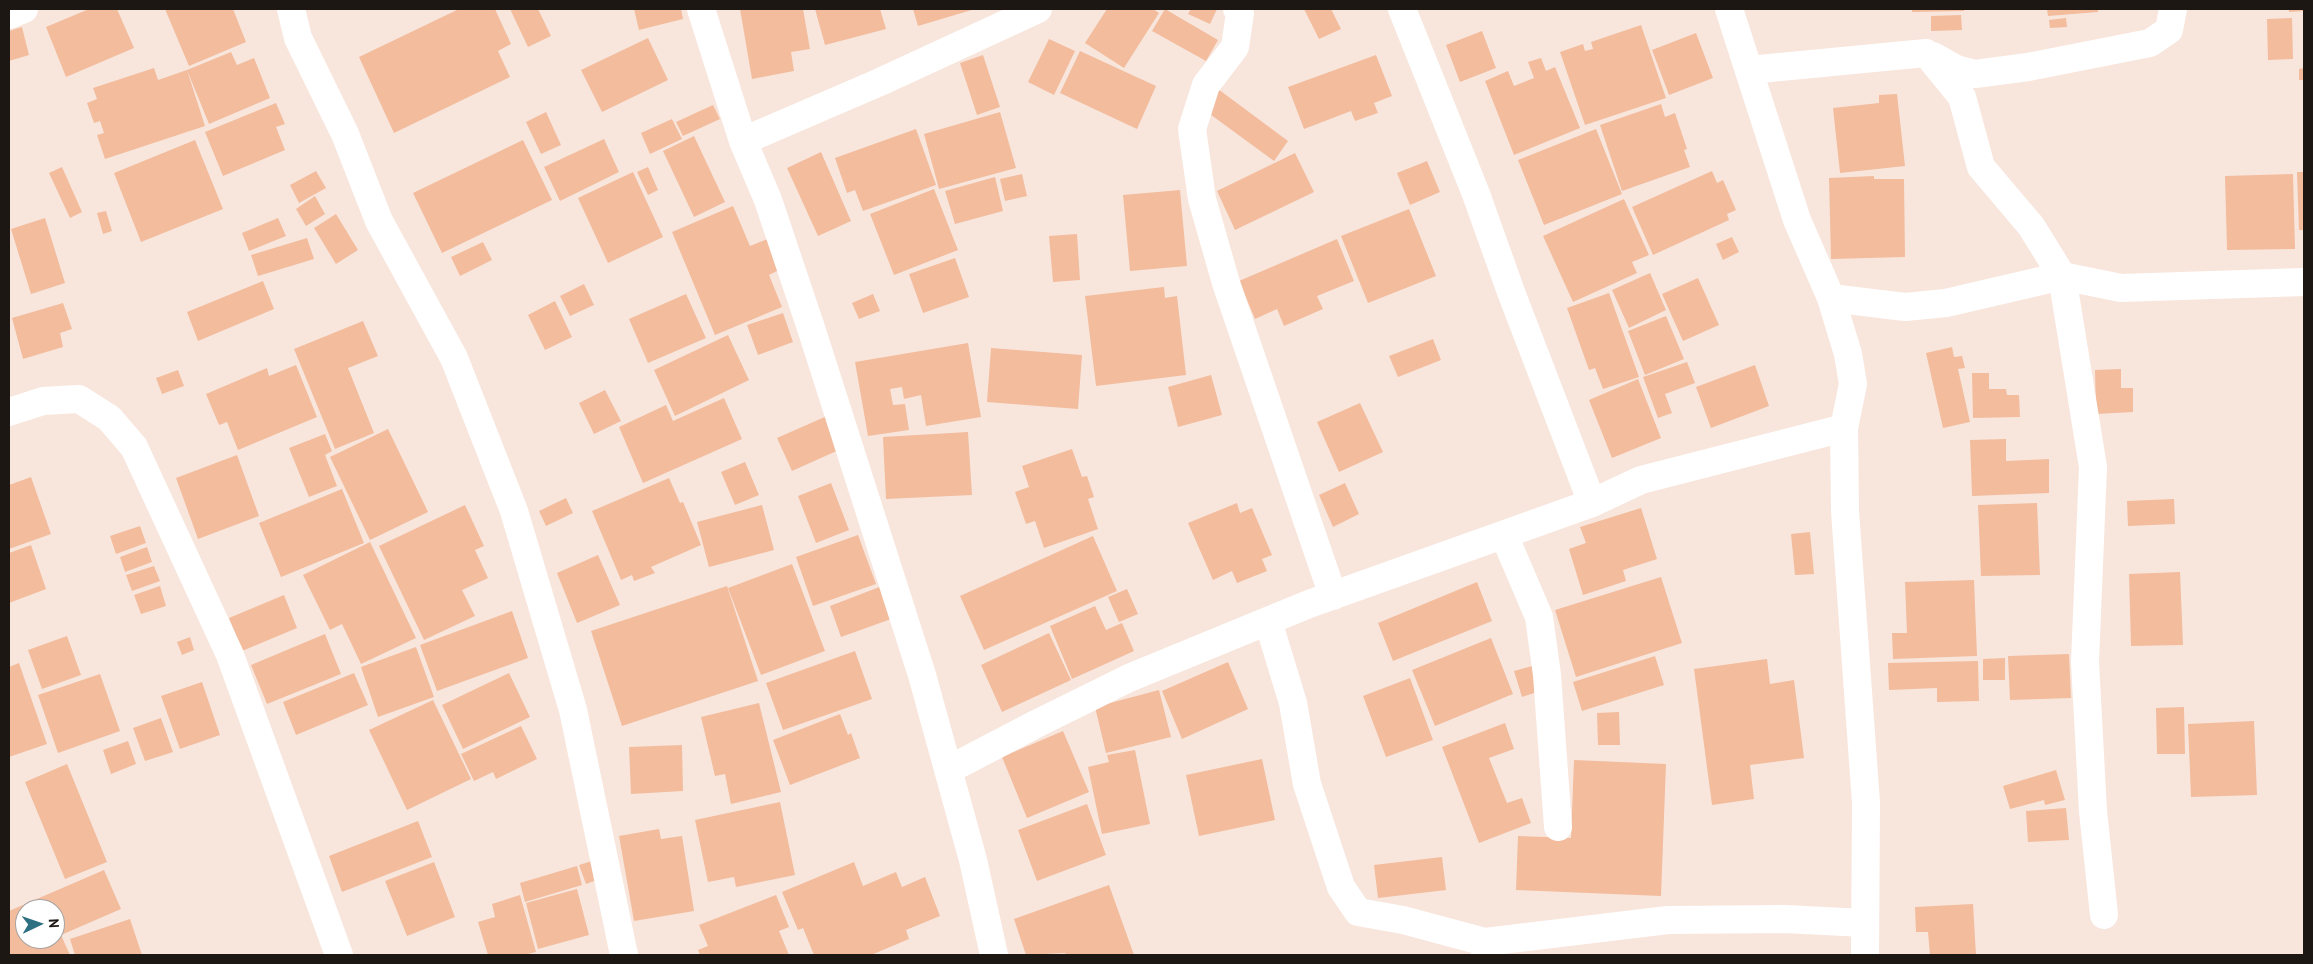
<!DOCTYPE html>
<html>
<head>
<meta charset="utf-8">
<style>
  body { margin:0 }
  #map { position:relative; width:2313px; height:964px; overflow:hidden; background:#f8e6dd; font-family:"PT Sans",sans-serif }
  canvas { display:block }
  .frame { position:absolute; inset:0; border:10px solid #1d1713; pointer-events:none }
  .north { position:absolute; left:15px; top:899px; width:50px; height:50px; box-sizing:border-box; background:#fff; border:1px solid #a5a2a1; border-radius:50%; rotate:87deg; font-size:14px; font-weight:700; line-height:20px; text-align:center; color:#1d1713 }
  .north::after { content:''; display:block; margin:auto; width:18px; height:22px; background:#2e6f82; clip-path:polygon(50% 0,100% 100%,50% 72%,0 100%) }
</style>
</head>
<body>
<div id="map">
<canvas width="2313" height="964"></canvas>
<div class="frame"></div>
<div class="north">N</div>
</div>
<script>
const c = document.querySelector('canvas').getContext('2d');
c.lineJoin = 'round';
function paint(path, color) {
  c.fillStyle = color;
  c.fill(path, 'evenodd');
}
function shape(rows) {
  const path = new Path2D();
  for (const r of rows) {
    path.moveTo(r[0], r[1]);
    for (let i = 2; i < r.length; i += 2) path.lineTo(r[i], r[i + 1]);
  }
  return path;
}
function trace(path, color, width, dash) {
  c.strokeStyle = color;
  c.lineWidth = width;
  c.lineCap = dash ? 'butt' : 'round';
  c.setLineDash(dash || []);
  c.stroke(path);
}
const building = shape([
  [89,9,117,9,134,48,66,77,46,27],
  [165,9,233,9,246,42,189,66],
  [459,9,495,9,511,44,498,51,510,77,394,133,359,57],
  [510,9,538,9,551,36,528,47],
  [634,9,681,9,683,19,639,30],
  [740,9,803,9,810,49,791,52,794,71,752,79],
  [815,9,880,9,886,29,825,45],
  [913,9,975,9,918,26],
  [1107,9,1153,9,1159,13,1124,68,1085,43],
  [1165,9,1218,40,1206,61,1152,31],
  [1191,9,1217,9,1210,24,1188,14],
  [1304,9,1331,9,1341,29,1319,39],
  [1912,9,1964,9,1964,11,1912,12],
  [2047,9,2098,9,2098,12,2048,16],
  [2289,9,2304,9,2304,11,2289,12],
  [1961,15,1962,30,1931,31,1931,16],
  [2066,18,2067,27,2050,28,2049,20],
  [2292,18,2293,59,2268,60,2267,19],
  [1641,25,1666,98,1585,125,1560,52,1583,44,1585,51,1593,49,1591,42],
  [22,27,29,55,9,61,9,31],
  [1482,31,1496,68,1460,82,1446,45],
  [1696,33,1713,78,1669,95,1652,50],
  [648,38,668,80,602,112,581,70],
  [1049,39,1075,51,1054,95,1028,82],
  [1080,51,1156,86,1137,129,1060,93],
  [231,52,237,65,254,58,270,98,209,124,187,70],
  [983,55,1000,107,977,115,960,63],
  [1376,55,1392,96,1374,103,1378,113,1355,121,1351,111,1304,129,1288,87],
  [1541,58,1546,71,1555,67,1580,128,1514,155,1485,81,1508,71,1514,86,1534,78,1528,62],
  [154,68,158,80,187,70,205,126,105,159,97,135,104,133,100,121,94,123,87,103,97,99,93,88],
  [2304,68,2304,80,2299,80,2299,69],
  [1218,89,1288,141,1274,161,1203,109],
  [1897,94,1905,166,1840,173,1833,108,1879,103,1879,95],
  [276,103,285,124,276,127,285,150,223,176,205,132],
  [1661,104,1665,117,1675,113,1687,149,1684,150,1690,167,1622,191,1600,125],
  [713,105,720,119,683,136,676,122],
  [546,112,561,145,541,154,526,122],
  [1000,112,1016,168,939,189,924,134],
  [672,119,682,139,650,154,641,133],
  [916,129,936,185,863,211,855,190,847,193,835,158],
  [1596,129,1622,194,1544,225,1518,160],
  [694,136,725,202,694,217,663,151],
  [604,139,619,172,560,201,544,167],
  [195,140,223,209,141,242,114,173],
  [523,140,552,200,442,253,413,193],
  [821,152,851,221,818,236,787,168],
  [1295,153,1314,192,1235,230,1217,191],
  [1427,161,1440,192,1410,205,1397,173],
  [62,167,82,212,70,218,49,173],
  [648,167,658,190,648,195,637,172],
  [316,171,326,188,299,203,290,185],
  [1712,171,1717,183,1723,180,1736,210,1727,214,1729,220,1653,255,1632,207],
  [633,172,663,237,608,263,578,198],
  [2297,172,2304,172,2304,230,2299,230],
  [1022,174,1027,196,1005,201,1000,179],
  [2293,174,2295,249,2227,250,2225,176],
  [1874,176,1874,179,1904,179,1905,257,1831,259,1829,178],
  [995,177,1003,211,955,224,945,191],
  [934,189,958,250,894,275,870,214],
  [1180,190,1187,266,1130,271,1123,195],
  [315,196,325,214,306,226,296,209],
  [1624,199,1649,255,1632,262,1637,273,1573,302,1543,236],
  [733,206,750,246,770,238,783,268,769,275,782,307,715,335,672,232],
  [1409,209,1436,276,1368,303,1341,236],
  [106,211,112,231,103,234,97,213],
  [336,214,358,250,336,264,314,228],
  [45,218,65,283,31,294,11,229],
  [278,218,286,236,249,251,242,233],
  [1077,234,1080,280,1053,282,1049,236],
  [1732,237,1739,252,1723,260,1716,244],
  [307,238,314,259,258,276,251,255],
  [1337,239,1354,281,1317,296,1323,309,1284,326,1277,309,1255,319,1239,281],
  [483,242,492,260,460,276,451,257],
  [955,258,969,297,923,313,909,274],
  [1650,273,1666,310,1629,328,1612,290],
  [1698,278,1719,325,1683,341,1662,294],
  [263,281,274,309,198,341,187,312],
  [584,284,594,305,570,316,560,296],
  [1164,287,1165,298,1177,296,1186,375,1096,386,1085,296],
  [1609,293,1639,377,1603,389,1595,368,1589,370,1567,308],
  [686,294,706,338,648,363,629,319],
  [873,294,880,311,859,319,852,303],
  [555,301,572,337,545,350,528,315],
  [63,303,72,329,60,333,63,347,23,359,12,318],
  [783,313,793,342,758,355,747,325],
  [1666,316,1684,359,1645,375,1628,331],
  [363,321,378,356,348,368,374,433,335,449,294,349],
  [728,335,749,380,675,416,654,370],
  [1433,339,1441,360,1398,377,1389,356],
  [968,343,981,417,926,426,921,395,904,399,902,387,890,389,893,405,905,404,909,430,868,436,855,362],
  [1952,347,1954,357,1962,356,1965,368,1958,369,1970,422,1943,428,1926,353],
  [991,348,1082,355,1078,409,987,402],
  [1687,362,1695,383,1665,394,1672,413,1658,418,1643,377],
  [296,365,317,417,238,450,227,422,219,425,206,394,267,368,269,376],
  [1755,365,1769,406,1711,428,1696,387],
  [2121,369,2121,388,2133,388,2133,412,2096,414,2095,370],
  [178,370,184,386,162,394,156,378],
  [1972,373,1989,373,1989,389,2006,389,2007,395,2019,395,2020,417,1973,418],
  [1211,375,1222,415,1178,427,1168,387],
  [1638,379,1661,438,1612,458,1589,400],
  [605,390,621,421,594,434,579,403],
  [724,398,742,439,643,483,619,427,666,405,673,421],
  [1360,403,1383,452,1339,472,1317,422],
  [827,416,841,449,792,471,777,438],
  [388,429,428,512,370,540,330,457],
  [968,432,972,495,886,499,883,437],
  [325,434,332,451,325,455,337,486,309,497,289,448],
  [2006,439,2006,461,2049,459,2049,493,1972,496,1970,440],
  [1072,449,1082,477,1087,476,1094,497,1088,499,1098,529,1044,548,1035,521,1026,524,1015,492,1029,487,1022,466],
  [237,455,259,516,198,539,176,478],
  [745,462,759,495,735,505,721,472],
  [31,477,51,534,9,549,9,485],
  [669,478,680,503,683,502,701,545,651,567,655,573,634,581,632,575,621,580,592,511],
  [831,483,849,530,816,543,798,496],
  [1345,483,1359,514,1333,527,1319,495],
  [342,489,364,543,281,577,259,523],
  [566,498,573,513,546,526,539,511],
  [2174,499,2175,524,2128,526,2127,501],
  [1237,503,1240,513,1252,508,1272,555,1262,559,1267,571,1237,583,1232,571,1213,580,1188,523],
  [2037,503,2040,575,1981,576,1978,505],
  [465,505,484,546,475,550,488,578,462,590,475,616,424,640,379,546],
  [762,505,774,550,709,567,697,522],
  [1641,508,1657,559,1623,570,1626,581,1583,595,1569,549,1586,543,1580,527],
  [140,526,146,543,116,554,110,536],
  [1810,532,1814,574,1795,575,1791,534],
  [858,535,876,584,813,606,796,557],
  [1093,536,1117,591,984,650,960,596],
  [370,542,416,638,361,664,342,624,330,630,303,575],
  [31,545,46,589,9,603,9,553],
  [147,547,152,562,125,572,120,557],
  [598,555,620,605,577,623,557,573],
  [792,564,825,651,761,675,728,588],
  [154,566,160,581,132,591,126,575],
  [2180,572,2183,645,2131,646,2129,574],
  [1661,577,1682,643,1576,677,1555,610],
  [1974,580,1977,656,1893,659,1892,633,1907,633,1905,582],
  [1477,582,1492,621,1393,661,1378,623],
  [160,586,166,606,141,614,134,595],
  [727,586,758,681,622,726,591,631],
  [882,586,894,618,841,637,830,606],
  [1127,589,1138,614,1119,622,1108,597],
  [284,595,297,628,242,651,229,618],
  [1095,606,1106,630,1122,623,1134,651,1072,679,1050,626],
  [512,611,528,658,437,691,420,645],
  [1049,633,1071,680,1002,712,981,665],
  [325,634,341,674,267,704,251,665],
  [67,636,81,675,42,689,28,650],
  [190,637,194,650,182,655,177,642],
  [1491,638,1513,694,1435,726,1412,670],
  [416,647,434,697,378,717,361,667],
  [855,651,872,699,783,730,766,683],
  [2069,654,2071,698,2010,700,2008,656],
  [1655,656,1664,685,1582,711,1573,682],
  [2005,658,2005,680,1983,680,1983,659],
  [1767,659,1770,684,1794,680,1804,758,1750,765,1754,799,1712,805,1694,669],
  [1978,661,1979,701,1937,702,1937,688,1889,690,1888,663],
  [1228,662,1248,709,1182,739,1162,691],
  [19,663,47,744,9,757,9,667],
  [1532,666,1540,691,1522,697,1514,671],
  [354,673,368,705,296,735,283,702],
  [509,673,530,717,463,749,442,705],
  [100,674,120,731,58,753,38,695],
  [1410,678,1433,740,1386,757,1363,696],
  [202,682,220,735,180,749,161,696],
  [1159,690,1171,737,1106,753,1095,707],
  [433,700,471,779,407,810,369,730],
  [759,703,781,792,731,804,725,774,715,776,701,717],
  [2184,707,2185,754,2157,754,2156,708],
  [1619,712,1620,745,1598,745,1597,713],
  [840,714,848,735,851,733,860,758,790,785,773,740],
  [161,718,173,752,145,761,133,728],
  [2254,721,2257,795,2191,797,2188,724],
  [1505,723,1514,749,1489,758,1507,803,1522,798,1531,823,1479,843,1442,747],
  [521,726,537,759,496,779,493,772,474,781,461,754],
  [1063,731,1089,792,1027,818,1002,757],
  [128,741,136,764,111,774,103,750],
  [682,745,683,791,631,794,629,747],
  [1135,750,1150,824,1102,834,1088,767,1109,762,1107,755],
  [1262,759,1275,820,1199,836,1186,775],
  [1574,760,1666,764,1661,896,1516,890,1518,836,1571,838],
  [67,764,107,862,65,879,25,782],
  [2056,770,2065,800,2045,805,2044,800,2010,809,2003,786],
  [780,802,795,875,736,887,734,877,708,882,695,820],
  [1087,804,1106,855,1037,881,1018,830],
  [2066,808,2069,840,2028,842,2026,811],
  [418,821,432,857,342,892,329,856],
  [659,829,661,839,682,836,694,911,634,921,619,836],
  [1442,857,1446,890,1378,898,1374,865],
  [595,860,602,878,586,884,579,865],
  [434,862,455,917,407,936,385,881],
  [854,862,863,886,896,872,902,887,925,877,940,916,906,930,909,939,871,955,814,955,803,928,798,930,782,892],
  [577,866,582,885,525,902,520,883],
  [104,870,121,909,61,935,70,955,9,955,9,911],
  [25,909,55,909,55,939,25,939],
  [1109,885,1134,955,1066,955,1065,953,1026,955,1014,919],
  [577,889,589,935,538,949,526,903],
  [520,895,536,952,524,955,488,955,478,922,495,917,492,904],
  [776,895,789,927,779,931,789,955,700,955,698,950,708,946,699,925],
  [1973,904,1976,955,1930,955,1928,932,1916,932,1915,907],
  [130,919,142,955,75,955,70,939]
]);
const minor = shape([
  [291,9,298,38,345,134,379,221,454,358,514,511,573,710,624,955],
  [701,9,743,141,768,200,811,328,922,675,973,860,994,955],
  [1237,9,1240,13,1235,47,1206,85,1192,129,1202,199,1226,283,1333,596],
  [1402,9,1476,194,1511,292,1592,503],
  [1729,9,1797,220,1831,298,1848,354,1853,384,1844,428,1845,511,1866,803,1865,955],
  [9,15,24,9],
  [1933,56,1956,69,1975,74,2028,67,2150,43,2169,30,2173,9],
  [1749,70,1926,53,1962,97,1981,167,2031,226,2062,276,2093,467,2085,662,2093,811,2104,915],
  [743,141,880,82,1038,9],
  [1831,298,1905,307,1946,303,2062,276,2121,288,2304,282],
  [9,412,43,401,79,399,109,418,134,447,230,655,339,955],
  [1504,535,1539,617,1547,675,1558,827],
  [1268,621,1293,703,1307,784,1341,887,1358,912,1403,920,1485,942,1485,955],
  [948,770,1036,724,1129,678,1309,604,1592,503,1641,480,1844,428],
  [1485,942,1668,920,1785,919,1864,923]
]);
paint(building, '#f2bc9d');
trace(minor, '#fff', 28);
</script>
</body>
</html>
